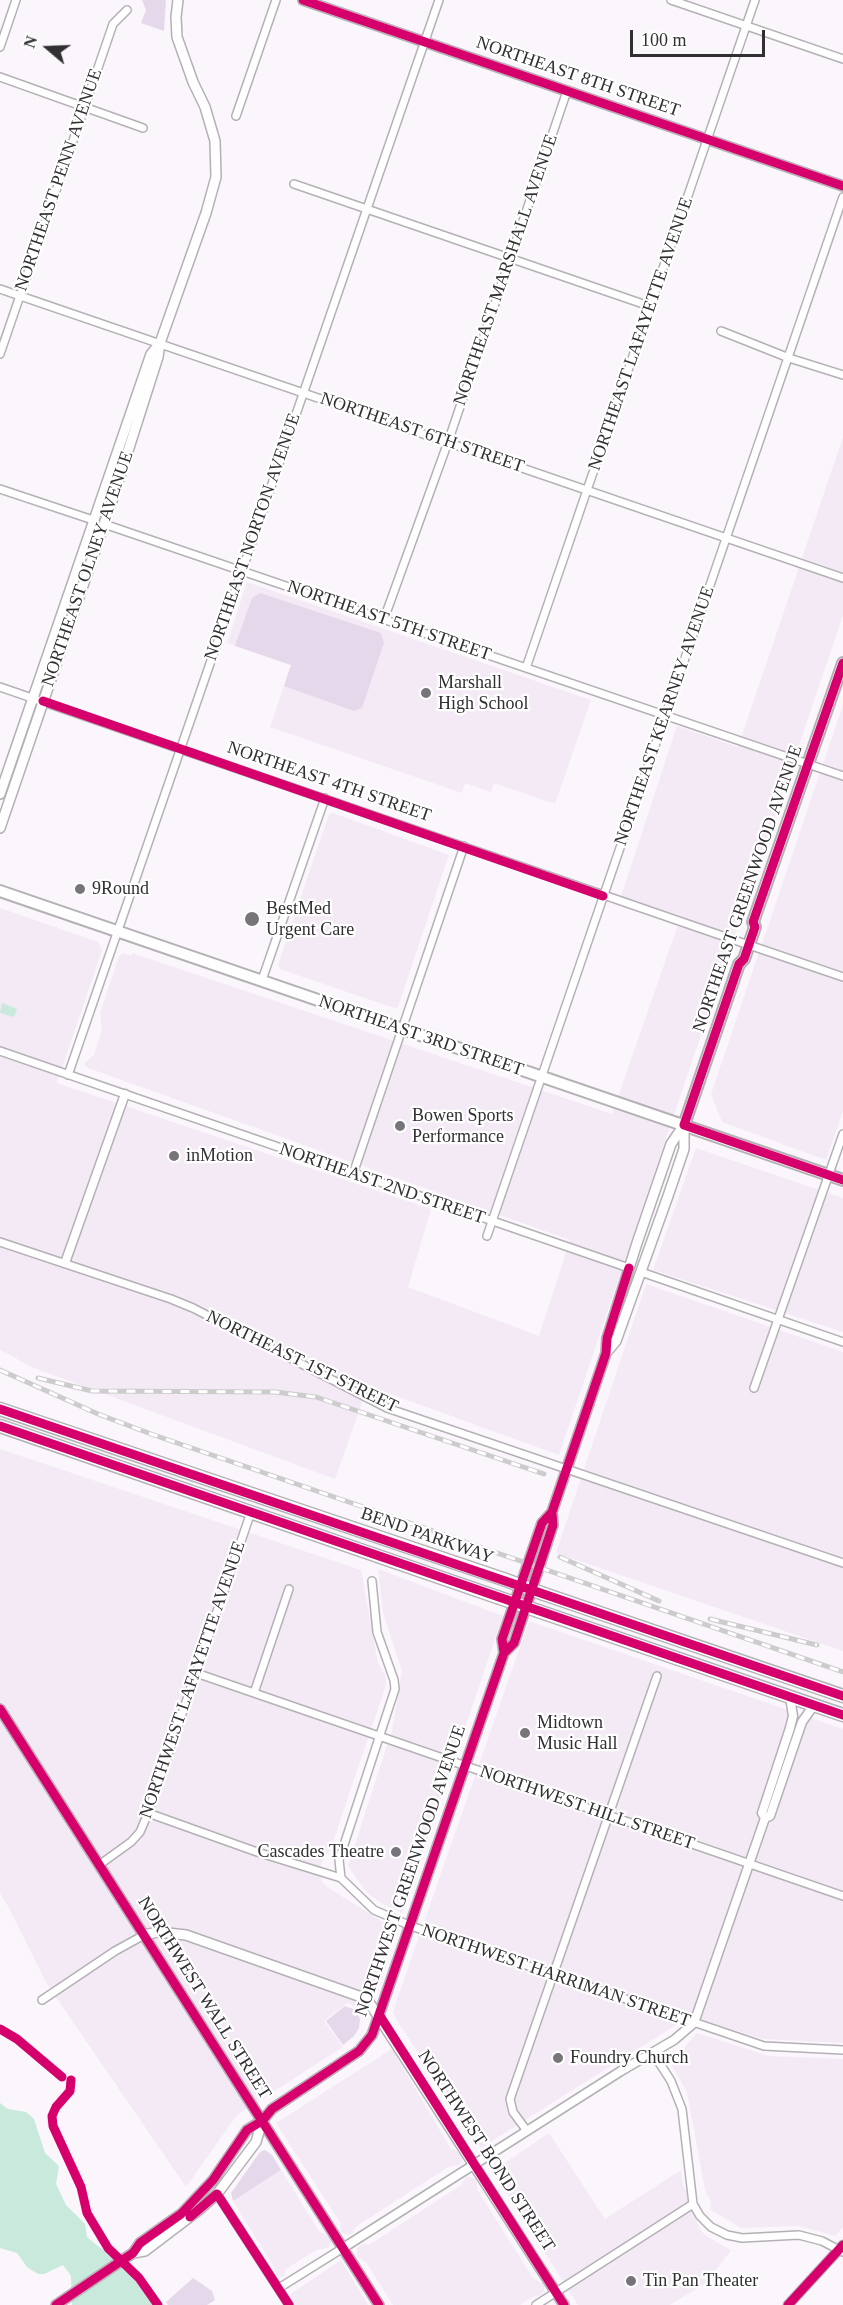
<!DOCTYPE html>
<html>
<head>
<meta charset="utf-8">
<style>
  body { margin:0 }
  #map { position:relative; width:843px; height:2305px; overflow:hidden; background:#faf6fc; font-family:"Times New Roman",serif }
  canvas { display:block }
  .north { position:absolute; left:18px; top:18px; width:60px; height:60px; -webkit-text-stroke:4px #fff; paint-order:stroke; rotate:289deg; font-size:16px; font-weight:700; line-height:24px; text-align:center; color:#312f32 }
  .north::after { content:''; display:block; margin:auto; width:21px; height:27px; background:#312f32; clip-path:polygon(50% 0,100% 100%,50% 72%,0 100%) }
  .scale { position:absolute; left:630px; top:30px; width:135px; height:27px; box-sizing:border-box; border:3px solid #312f32; border-top:0; padding-left:8px; font-size:18px; line-height:21px; white-space:nowrap; color:#312f32; -webkit-text-stroke:4px #fff; paint-order:stroke }
</style>
</head>
<body>
<div id="map">
<canvas width="843" height="2305"></canvas>
<div class="north">N</div>
<div class="scale">100 m</div>
</div>
<script>
const c = document.querySelector('canvas').getContext('2d');
c.lineJoin = 'round';
function paint(path, color) {
  c.fillStyle = color;
  c.fill(path, 'evenodd');
}
function shape(rows) {
  const path = new Path2D();
  for (const r of rows) {
    path.moveTo(r[0], r[1]);
    for (let i = 2; i < r.length; i += 2) path.lineTo(r[i], r[i + 1]);
  }
  return path;
}
function trace(path, color, width, dash) {
  c.strokeStyle = color;
  c.lineWidth = width;
  c.lineCap = dash ? 'butt' : 'round';
  c.setLineDash(dash || []);
  c.stroke(path);
}
function write(font, color, halo, rows, align = 'center') {
  c.font = font + ' "Times New Roman",serif';
  c.lineWidth = 4.5;
  c.setLineDash([]);
  c.textBaseline = 'middle';
  c.strokeStyle = halo;
  c.fillStyle = color;
  for (const [text, x, y, turn = 0] of rows) {
    c.save();
    c.translate(x, y);
    c.rotate((+turn || 0) * Math.PI / 180);
    c.textAlign = isNaN(turn) ? turn : align;
    if (halo) c.strokeText(text, 0, 0);
    c.fillText(text, 0, 0);
    c.restore();
  }
}
const built = shape([
  [843,437,843,615,559,1455,368,1386,335,1479,34,1368,0,1350,0,908,98,942,102,950,57,1083,431,1209,408,1287,539,1336,570,1240,88,1068,85,1066,84,1063,94,1055,102,1030,100,1013,119,956,124,953,131,956,132,953,612,1114,681,916,621,896,677,726,738,747],
  [247,582,591,700,555,804,494,783,491,792,465,783,462,793,270,727,291,665,227,643],
  [843,705,843,1111,826,1160,722,1122,711,1094],
  [333,813,449,855,398,1007,394,1008,280,969,278,965,329,814],
  [696,1148,843,1198,843,1332,653,1270],
  [646,1284,843,1352,843,1651,556,1553],
  [0,1449,361,1570,378,1663,385,1675,386,1685,331,1848,321,1864,322,1882,327,1887,396,1930,387,1957,362,2009,347,2003,324,2021,343,2047,237,2115,186,2187,47,1984,9,1908,0,1893],
  [378,1569,503,1616,402,1913,383,1904,367,1893,348,1866,392,1730,402,1671,383,1613],
  [529,1621,843,1729,843,2043,763,2039,690,2016,481,2148,396,2019,393,2011],
  [697,2033,769,2056,843,2059,843,2227,835,2236,799,2226,741,2228,710,2209,711,2203,705,2190,687,2092,668,2059,684,2048],
  [392,2049,451,2149,460,2152,462,2160,459,2165,448,2167,357,2226,352,2234,347,2235,341,2232,340,2222,276,2123],
  [549,2133,605,2219,681,2170,683,2186,688,2193,687,2200,701,2231,708,2237,731,2250,706,2283,670,2305,578,2305,493,2171],
  [281,2170,319,2231,329,2237,331,2242,328,2248,316,2250,286,2269,284,2277,281,2277,276,2275,275,2269,233,2201],
  [466,2177,476,2178,478,2191,533,2278,544,2285,544,2291,541,2295,533,2297,520,2305,393,2305,366,2262,357,2257,357,2248,362,2244,369,2245,461,2185],
  [341,2260,368,2305,295,2305,289,2295]
]);
const green = shape([
  [142,0,166,0,164,31,141,23,146,10],
  [260,593,381,633,384,643,362,708,354,711,284,686,291,665,235,646,252,598],
  [345,2006,356,2010,360,2019,359,2028,354,2036,343,2045,326,2021],
  [265,2150,272,2155,281,2170,233,2201,231,2193,260,2152],
  [193,2278,212,2291,215,2300,207,2305,168,2305,166,2302]
]);
const water = shape([
  [2,1003,17,1009,14,1017,0,1013],
  [0,2103,8,2109,26,2112,34,2119,45,2153,59,2166,56,2184,66,2205,85,2224,87,2237,99,2247,108,2252,134,2279,147,2289,158,2305,72,2305,71,2276,63,2265,44,2274,38,2274,27,2267,17,2253,0,2248]
]);
const minor = shape([
  [671,0,843,59],
  [0,47,16,0],
  [0,77,143,128],
  [236,116,276,0],
  [294,184,649,306],
  [0,289,843,578],
  [721,331,789,358,843,375],
  [0,354,113,24,127,10],
  [0,489,93,520],
  [104,524,843,776],
  [384,619,448,442,567,91],
  [526,668,755,0],
  [0,687,743,943],
  [749,945,843,977],
  [262,980,325,798],
  [0,1051,629,1268],
  [68,1075,439,0],
  [353,1174,464,846],
  [487,1236,843,197],
  [0,1242,171,1299,193,1308,387,1408,843,1563],
  [641,1272,843,1342],
  [754,1388,843,1134],
  [196,1673,843,1896],
  [254,1693,289,1589],
  [148,1813,257,1852,341,1878,374,1910,411,1926,764,2046,843,2050],
  [99,1865,131,1842,140,1832,148,1813,251,1512],
  [341,1878,339,1860,395,1689,394,1680,377,1632,372,1581],
  [42,2000,115,1951,144,1935],
  [653,2053,671,2081,682,2109,693,2204,700,2216,711,2227,727,2235,742,2238,799,2235,822,2241,843,2252],
  [527,2131,513,2112,510,2099,657,1676],
  [217,2194,289,2305],
  [279,2288,343,2248],
  [536,2305,693,2204]
]);
const tertiary = shape([
  [65,1263,125,1094],
  [765,1818,762,1813,790,1728,793,1716,790,1697],
  [343,2248,621,2071,674,2040,694,2023,765,1818,770,1816,802,1722,814,1705],
  [788,2305,843,2245]
]);
const secondary = shape([
  [303,0,843,186],
  [0,794,151,354,160,343],
  [0,828,113,498,158,357,160,343,206,213,216,177,215,141,205,107,193,82,177,37,176,17,178,0],
  [606,1353,616,1341,668,1196,684,1149,684,1125],
  [504,1653,502,1639,542,1523,552,1512,601,1368,606,1353,607,1338,637,1243,671,1144,684,1125],
  [0,1709,379,2305],
  [144,1935,158,1932,186,1935,367,1999,564,2305],
  [133,2253,145,2251,199,2210,217,2194,256,2142,262,2121],
  [56,2305,133,2253,140,2243,181,2214,213,2180,247,2130,262,2121,272,2109,359,2051,372,2035,504,1653,514,1643,553,1525,552,1512]
]);
const primary = shape([
  [0,891,843,1180],
  [684,1125,739,964,744,959,755,927,753,922,843,663]
]);
const trunk = shape([
  [0,1409,503,1579],
  [0,1426,497,1597],
  [544,1594,843,1696],
  [538,1611,843,1715]
]);
const rail = shape([
  [0,1370,98,1414,151,1434,843,1672],
  [38,1378,92,1391,275,1392,316,1397,544,1474],
  [560,1557,659,1601],
  [710,1619,817,1645]
]);
const trunkBridge = shape([
  [503,1579,544,1594],
  [497,1597,538,1611]
]);
const cycleway = shape([
  [303,0,843,186],
  [843,663,753,922,755,927,744,959,739,964,684,1125,843,1180],
  [43,701,603,896],
  [0,1409,843,1696],
  [0,1426,843,1715],
  [504,1653,502,1639,542,1523,552,1512,601,1368,606,1353,607,1338,629,1268],
  [0,1709,379,2305],
  [380,2016,564,2305],
  [0,2029,17,2039,62,2077],
  [71,2080,70,2091,56,2107,52,2116,53,2126,81,2187,87,2213,108,2248,139,2278,158,2305],
  [190,2217,217,2194,289,2305],
  [56,2305,133,2253,140,2243,181,2214,213,2180,247,2130,262,2121,272,2109,359,2051,372,2035,504,1653,514,1643,553,1525,552,1512],
  [788,2305,843,2245]
]);
const markers = [
  [426,693,6,"#777579"],
  [80,889,6,"#777579"],
  [252,919,8,"#777579"],
  [400,1126,6,"#777579"],
  [174,1156,6,"#777579"],
  [525,1733,6,"#777579"],
  [396,1852,6,"#777579"],
  [558,2058,6,"#777579"],
  [631,2281,6,"#777579"]
];
const streetNames = [
  ["NORTHEAST 8TH STREET",578,77,19],
  ["NORTHEAST PENN AVENUE",59,180,-71],
  ["NORTHEAST MARSHALL AVENUE",506,270,-71],
  ["NORTHEAST LAFAYETTE AVENUE",641,334,-71],
  ["NORTHEAST 6TH STREET",422,433,19],
  ["NORTHEAST NORTON AVENUE",253,537,-71],
  ["NORTHEAST OLNEY AVENUE",88,569,-71],
  ["NORTHEAST 5TH STREET",389,621,19],
  ["NORTHEAST KEARNEY AVENUE",665,716,-71],
  ["NORTHEAST 4TH STREET",329,782,19],
  ["NORTHEAST GREENWOOD AVENUE",748,889,-71],
  ["NORTHEAST 3RD STREET",421,1036,19],
  ["NORTHEAST 2ND STREET",382,1184,19],
  ["NORTHEAST 1ST STREET",302,1362,26],
  ["BEND PARKWAY",427,1536,19],
  ["NORTHWEST LAFAYETTE AVENUE",193,1680,-71],
  ["NORTHWEST HILL STREET",587,1808,19],
  ["NORTHWEST GREENWOOD AVENUE",411,1871,-71],
  ["NORTHWEST HARRIMAN STREET",556,1976,19],
  ["NORTHWEST WALL STREET",204,1998,58],
  ["NORTHWEST BOND STREET",486,2151,57]
];
const poiNames = [
  ["Marshall",438,683],
  ["High School",438,704],
  ["9Round",92,889],
  ["BestMed",266,909],
  ["Urgent Care",266,930],
  ["Bowen Sports",412,1116],
  ["Performance",412,1137],
  ["inMotion",186,1156],
  ["Midtown",537,1723],
  ["Music Hall",537,1744],
  ["Cascades Theatre",384,1852,"right"],
  ["Foundry Church",570,2058],
  ["Tin Pan Theater",643,2281]
];
paint(built, '#f3eaf6');
paint(green, '#e5d8ea');
paint(water, '#c8e9db');
trace(minor, '#b4b1b5', 10);
trace(tertiary, '#b4b1b5', 11);
trace(secondary, '#b4b1b5', 12);
trace(primary, '#b4b1b5', 14);
trace(trunk, '#b4b1b5', 15);
trace(minor, '#fefeff', 7);
trace(tertiary, '#fefeff', 8);
trace(secondary, '#fefeff', 9);
trace(primary, '#fefeff', 10);
trace(trunk, '#fefeff', 12);
trace(rail, '#cdcccd', 5);
trace(rail, '#fff', 3, [9]);
trace(trunkBridge, '#b4b1b5', 15, []);
trace(trunkBridge, '#fefeff', 12);
trace(cycleway, '#d6006c', 9);
for (const [x, y, r, color] of markers) {
  const dot = new Path2D();
  dot.arc(x, y, r, 0, 2 * Math.PI);
  c.fillStyle = color;
  c.fill(dot);
  trace(dot, '#fff', 2);
}
write('18px', '#312f32', '#fff', streetNames);
write('18px', '#312f32', '#fff', poiNames, 'left');
</script>
</body>
</html>
